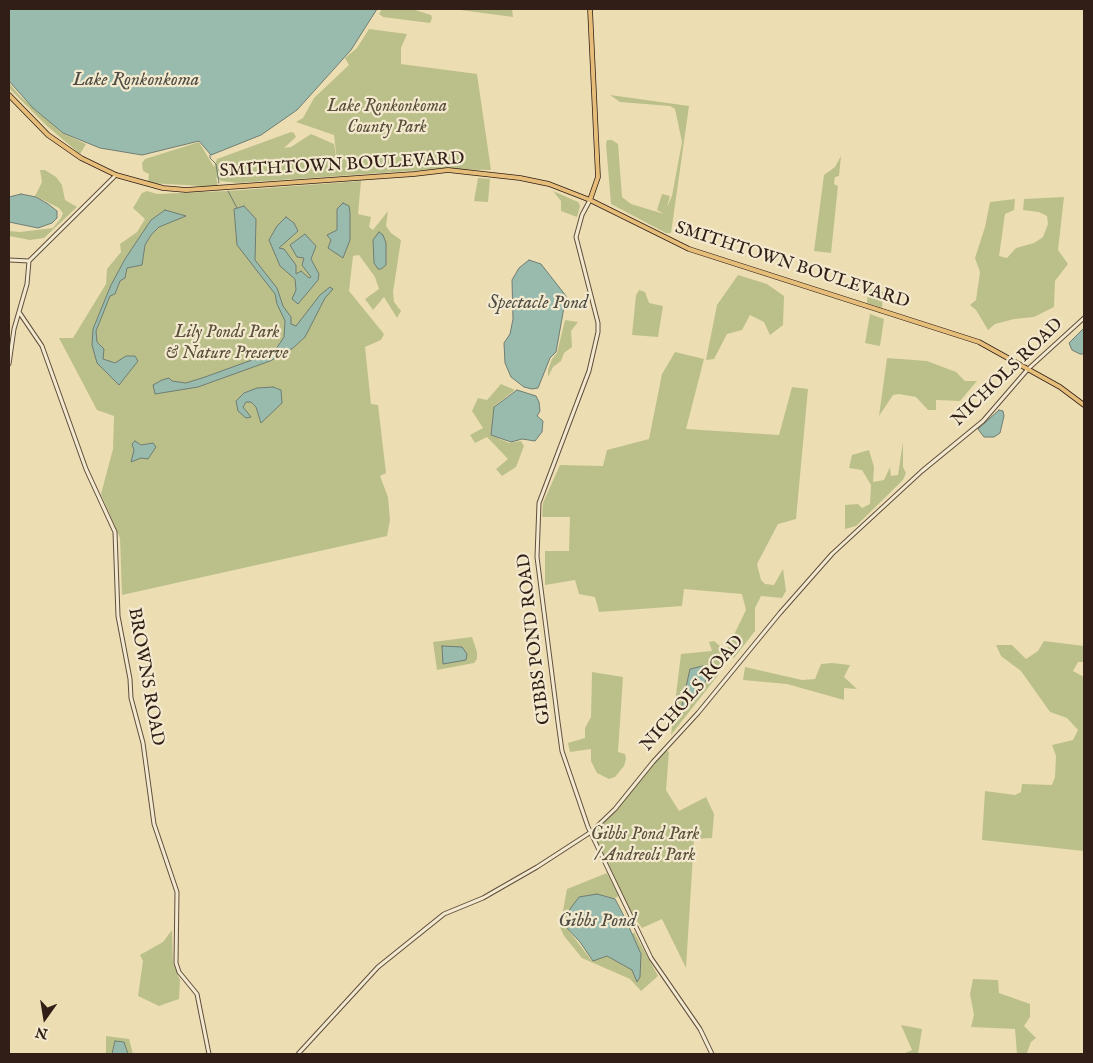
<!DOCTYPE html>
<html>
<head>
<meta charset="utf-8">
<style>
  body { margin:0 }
  #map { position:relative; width:1093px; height:1063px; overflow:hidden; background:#edddb3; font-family:"IM FELL English",serif }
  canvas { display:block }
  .frame { position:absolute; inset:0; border:10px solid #311f17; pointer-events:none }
  .north { position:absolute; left:20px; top:993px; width:50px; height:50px; -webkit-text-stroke:4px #f3e9ce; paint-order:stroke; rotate:193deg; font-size:14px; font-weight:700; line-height:20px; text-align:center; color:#311f17 }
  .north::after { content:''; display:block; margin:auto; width:18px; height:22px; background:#311f17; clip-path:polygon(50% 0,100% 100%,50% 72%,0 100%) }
</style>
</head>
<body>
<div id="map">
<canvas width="1093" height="1063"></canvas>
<div class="frame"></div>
<div class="north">N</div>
</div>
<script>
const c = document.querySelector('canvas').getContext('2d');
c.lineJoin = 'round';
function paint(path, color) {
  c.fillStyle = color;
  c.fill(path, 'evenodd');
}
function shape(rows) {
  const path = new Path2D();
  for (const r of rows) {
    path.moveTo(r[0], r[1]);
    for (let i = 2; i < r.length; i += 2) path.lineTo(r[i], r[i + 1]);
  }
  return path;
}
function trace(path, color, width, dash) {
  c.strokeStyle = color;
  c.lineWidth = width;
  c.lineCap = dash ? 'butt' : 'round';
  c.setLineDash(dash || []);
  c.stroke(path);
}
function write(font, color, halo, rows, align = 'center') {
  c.font = font + ' "IM FELL English",serif';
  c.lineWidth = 4.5;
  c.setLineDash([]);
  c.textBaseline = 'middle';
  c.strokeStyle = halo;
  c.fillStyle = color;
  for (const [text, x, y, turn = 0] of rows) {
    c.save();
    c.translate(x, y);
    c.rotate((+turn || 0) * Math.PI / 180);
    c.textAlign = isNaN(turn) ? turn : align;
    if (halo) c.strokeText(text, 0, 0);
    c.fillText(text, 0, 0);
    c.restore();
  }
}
const green = shape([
  [382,9,412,9,431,15,432,18,430,23,383,17,379,14],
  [453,9,512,9,513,17],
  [369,29,407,34,401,48,401,64,477,74,491,170,438,169,237,183,221,181,216,177,218,186,203,186,148,183,149,174,143,171,142,163,145,159,199,142,214,167,217,159,291,132,294,133,296,137,284,148,291,147,311,134,334,144,337,162,334,135,296,122,303,118,314,98,349,65,345,58,357,48],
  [9,83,20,96,62,133,86,144,80,154,47,126,10,89],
  [610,95,689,106,671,233,666,233,611,204,606,144,607,140,612,140,618,144,622,197,631,204,664,214,657,210,662,194,670,196,667,207,672,196,682,142,675,109,670,106,620,102],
  [841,156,839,176,835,177,834,184,838,186,831,253,814,251,824,175,835,167],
  [40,170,45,170,56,177,62,185,65,200,77,207,44,238,30,240,9,236,9,231,20,232,53,228,61,218,63,213,59,208,35,196,42,182],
  [478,178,490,179,488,202,474,201],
  [361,181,358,214,371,217,369,227,373,230,388,211,386,226,391,233,401,240,393,292,394,302,401,311,397,318,384,297,373,310,365,299,379,289,375,277,359,255,353,256,349,291,384,334,381,340,365,347,371,404,378,405,386,473,380,476,388,497,390,520,387,536,122,595,120,538,101,494,113,449,114,416,97,410,59,338,73,338,106,284,107,269,121,252,120,244,137,232,145,219,133,208,142,193,147,191,157,194,228,191],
  [553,191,578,202,580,206,577,217,561,211,561,201],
  [1064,197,1058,250,1068,264,1055,281,1054,307,1034,317,1014,319,995,324,988,330,976,310,970,305,976,300,980,272,975,258,985,227,990,202,1015,199,1014,210,1005,214,999,256,1007,258,1016,248,1034,243,1043,237,1048,224,1047,216,1039,212,1023,210,1024,199],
  [738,275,767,284,784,296,783,325,770,335,764,322,750,315,742,330,727,334,714,359,706,360,717,305],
  [868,288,883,292,882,308,867,303],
  [639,290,645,292,649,303,663,306,658,337,632,335,636,295],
  [870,314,884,319,880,346,865,343],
  [565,320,578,322,571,331,572,347,564,353,561,361,553,367,548,377,548,370,552,359,557,353],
  [675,352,704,359,686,429,779,435,792,387,808,389,796,519,778,524,757,564,761,580,765,584,774,585,783,569,786,591,782,598,761,596,755,608,755,631,734,658,729,656,721,659,719,674,671,735,681,654,712,651,709,642,714,641,726,651,746,610,742,594,684,589,682,606,599,612,595,597,579,594,575,580,545,585,545,551,569,551,570,517,542,517,543,503,560,465,603,466,607,450,649,439,662,374],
  [887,358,927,361,956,372,965,381,977,381,960,401,936,400,936,410,928,410,916,397,899,394,893,395,879,416],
  [501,384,515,390,494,406,491,435,509,443,521,441,524,446,516,467,502,476,496,469,508,459,487,437,475,443,470,435,483,428,472,411,478,398,487,400],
  [903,442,903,467,906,473,903,480,856,526,845,529,845,505,858,504,862,508,870,504,871,485,862,470,849,468,852,455,869,450,874,467,873,482,884,480,890,467,891,476,898,475],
  [472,637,477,652,477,659,474,663,437,670,433,642],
  [1044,641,1084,646,1084,662,1078,662,1073,671,1084,677,1084,851,982,840,985,791,1015,795,1021,792,1022,784,1052,785,1055,777,1056,756,1052,745,1073,740,1078,730,1067,718,1050,712,1021,671,1001,656,996,645,1012,645,1026,659,1038,651],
  [832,663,850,665,844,677,857,689,844,688,844,700,787,684,743,680,745,667,802,680,815,679,821,664],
  [592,672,623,677,618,752,625,754,626,759,624,766,615,777,609,779,597,773,591,761,591,749,570,752,568,743,585,738,585,728,591,717],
  [665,749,669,752,666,790,679,811,706,797,714,814,712,838,694,839,686,968,662,919,642,928,637,921,634,922,591,832,615,809],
  [607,873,619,896,613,899,597,894,566,927,592,961,607,956,632,970,641,955,632,934,634,932,658,976,641,991,630,979,582,958,564,936,560,927,567,889],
  [172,930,173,963,180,980,179,999,159,1006,138,996,143,961,140,955,163,942],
  [973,979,998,980,999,993,1030,1004,1030,1017,1024,1026,1036,1038,1031,1042,1027,1053,1017,1054,1015,1029,971,1027,974,1015,970,994],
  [901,1025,922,1029,918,1054,903,1054,912,1050],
  [106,1036,129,1039,133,1054,128,1054,124,1042,119,1041,115,1041,112,1054,106,1054]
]);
const water = shape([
  [9,9,377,9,351,50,297,110,261,135,211,155,199,141,142,155,100,148,63,133,33,108,9,81,9,9],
  [21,194,36,197,48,204,57,211,57,218,52,223,38,228,9,222,9,197,21,194],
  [343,203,349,206,350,213,350,240,343,258,328,248,331,240,327,235,337,230,337,209,343,203],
  [244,206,256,219,255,260,277,288,283,306,291,317,291,324,296,326,320,295,330,287,333,289,325,298,305,337,293,348,270,361,198,387,155,394,153,385,162,380,169,378,172,381,186,383,205,377,274,352,284,337,285,321,277,304,275,294,237,245,234,209,244,206],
  [165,210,186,216,159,227,151,235,145,245,142,265,127,268,125,278,120,281,115,294,110,296,96,331,97,342,104,349,103,359,115,363,126,356,135,356,138,361,119,385,97,363,92,345,93,329,111,285,125,259,151,220,165,210],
  [286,217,294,223,298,231,279,248,284,249,296,265,296,274,301,271,309,278,311,277,302,265,304,258,297,257,290,245,305,234,316,246,311,259,319,274,318,280,298,304,292,299,296,290,295,279,280,266,269,240,277,226,286,217],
  [379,232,383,235,386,243,386,265,381,269,378,269,374,263,373,240,379,232],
  [529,260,541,264,566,296,556,352,550,358,538,388,532,389,524,387,511,377,505,363,504,343,510,334,513,319,512,280,519,268,529,260],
  [1084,328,1084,354,1080,354,1072,350,1069,343,1084,328],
  [273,387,281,390,282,403,261,423,256,407,251,402,246,402,243,407,251,417,246,418,238,411,236,401,244,393,257,388,273,387],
  [517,390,536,396,539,402,540,411,537,416,543,421,542,432,535,441,522,439,511,442,491,435,494,407,517,390],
  [999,410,1003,411,1004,416,1000,433,994,437,984,437,978,429,999,410],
  [135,441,141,445,153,443,156,447,148,459,141,458,131,462,134,450,132,444,135,441],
  [442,646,462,647,467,654,466,660,443,664,442,646],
  [703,666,710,675,679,718,690,669,703,666],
  [597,894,615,899,625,918,641,954,640,977,637,982,632,970,607,956,593,961,580,942,566,927,570,909,579,897,597,894],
  [115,1041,124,1042,128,1054,112,1054,115,1041]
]);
const stream = shape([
  [210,155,210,158,216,164,219,183],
  [228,191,237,208]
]);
const minor = shape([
  [590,200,582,215,576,237,598,323,598,332,589,371,539,503,537,557,558,722,562,751,588,827,651,958,700,1029,712,1054],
  [9,260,29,261,116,175],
  [19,312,42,346,86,469,115,532,118,616,130,679,131,698,143,743,154,824,177,892,176,963,179,972,197,994,209,1054],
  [9,364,14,329,27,284,29,261],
  [298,1054,378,967,444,914,483,898,537,867,591,832,615,809,653,762,698,713,780,613,832,554,922,471,983,421,1028,369,1084,318]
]);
const major = shape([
  [590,9,598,177,590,200],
  [9,95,48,135,81,158,116,175,163,188,186,190,414,174,448,170,520,178,549,184,590,200,689,249,979,342,1060,387,1084,405]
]);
const parkNames = [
  ["Lake Ronkonkoma",387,107],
  ["County Park",387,128],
  ["Lily Ponds Park",227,333],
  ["& Nature Preserve",227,354],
  ["Gibbs Pond Park",645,835],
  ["/ Andreoli Park",645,856]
];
const streetNames = [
  ["SMITHTOWN BOULEVARD",342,166,-3],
  ["SMITHTOWN BOULEVARD",792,266,18],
  ["NICHOLS ROAD",1008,373,-44],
  ["GIBBS POND ROAD",535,639,-97],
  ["BROWNS ROAD",145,677,80],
  ["NICHOLS ROAD",693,694,-49]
];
const waterNames = [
  ["Lake Ronkonkoma",136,81],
  ["Spectacle Pond",538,304],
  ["Gibbs Pond",597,922]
];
paint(green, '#bbc08a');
paint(water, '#99bbae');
trace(water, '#6f7d72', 1);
trace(stream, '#6f7d72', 1);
trace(minor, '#604e3e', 5);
trace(major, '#311f17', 5.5);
trace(minor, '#f3e9ce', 3);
trace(major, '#e6be7a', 4);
write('italic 18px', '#5a4f3a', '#f3e9ce', parkNames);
write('18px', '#311f17', '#f3e9ce', streetNames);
write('italic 19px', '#504e44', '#f3e9ce', waterNames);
</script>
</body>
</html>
